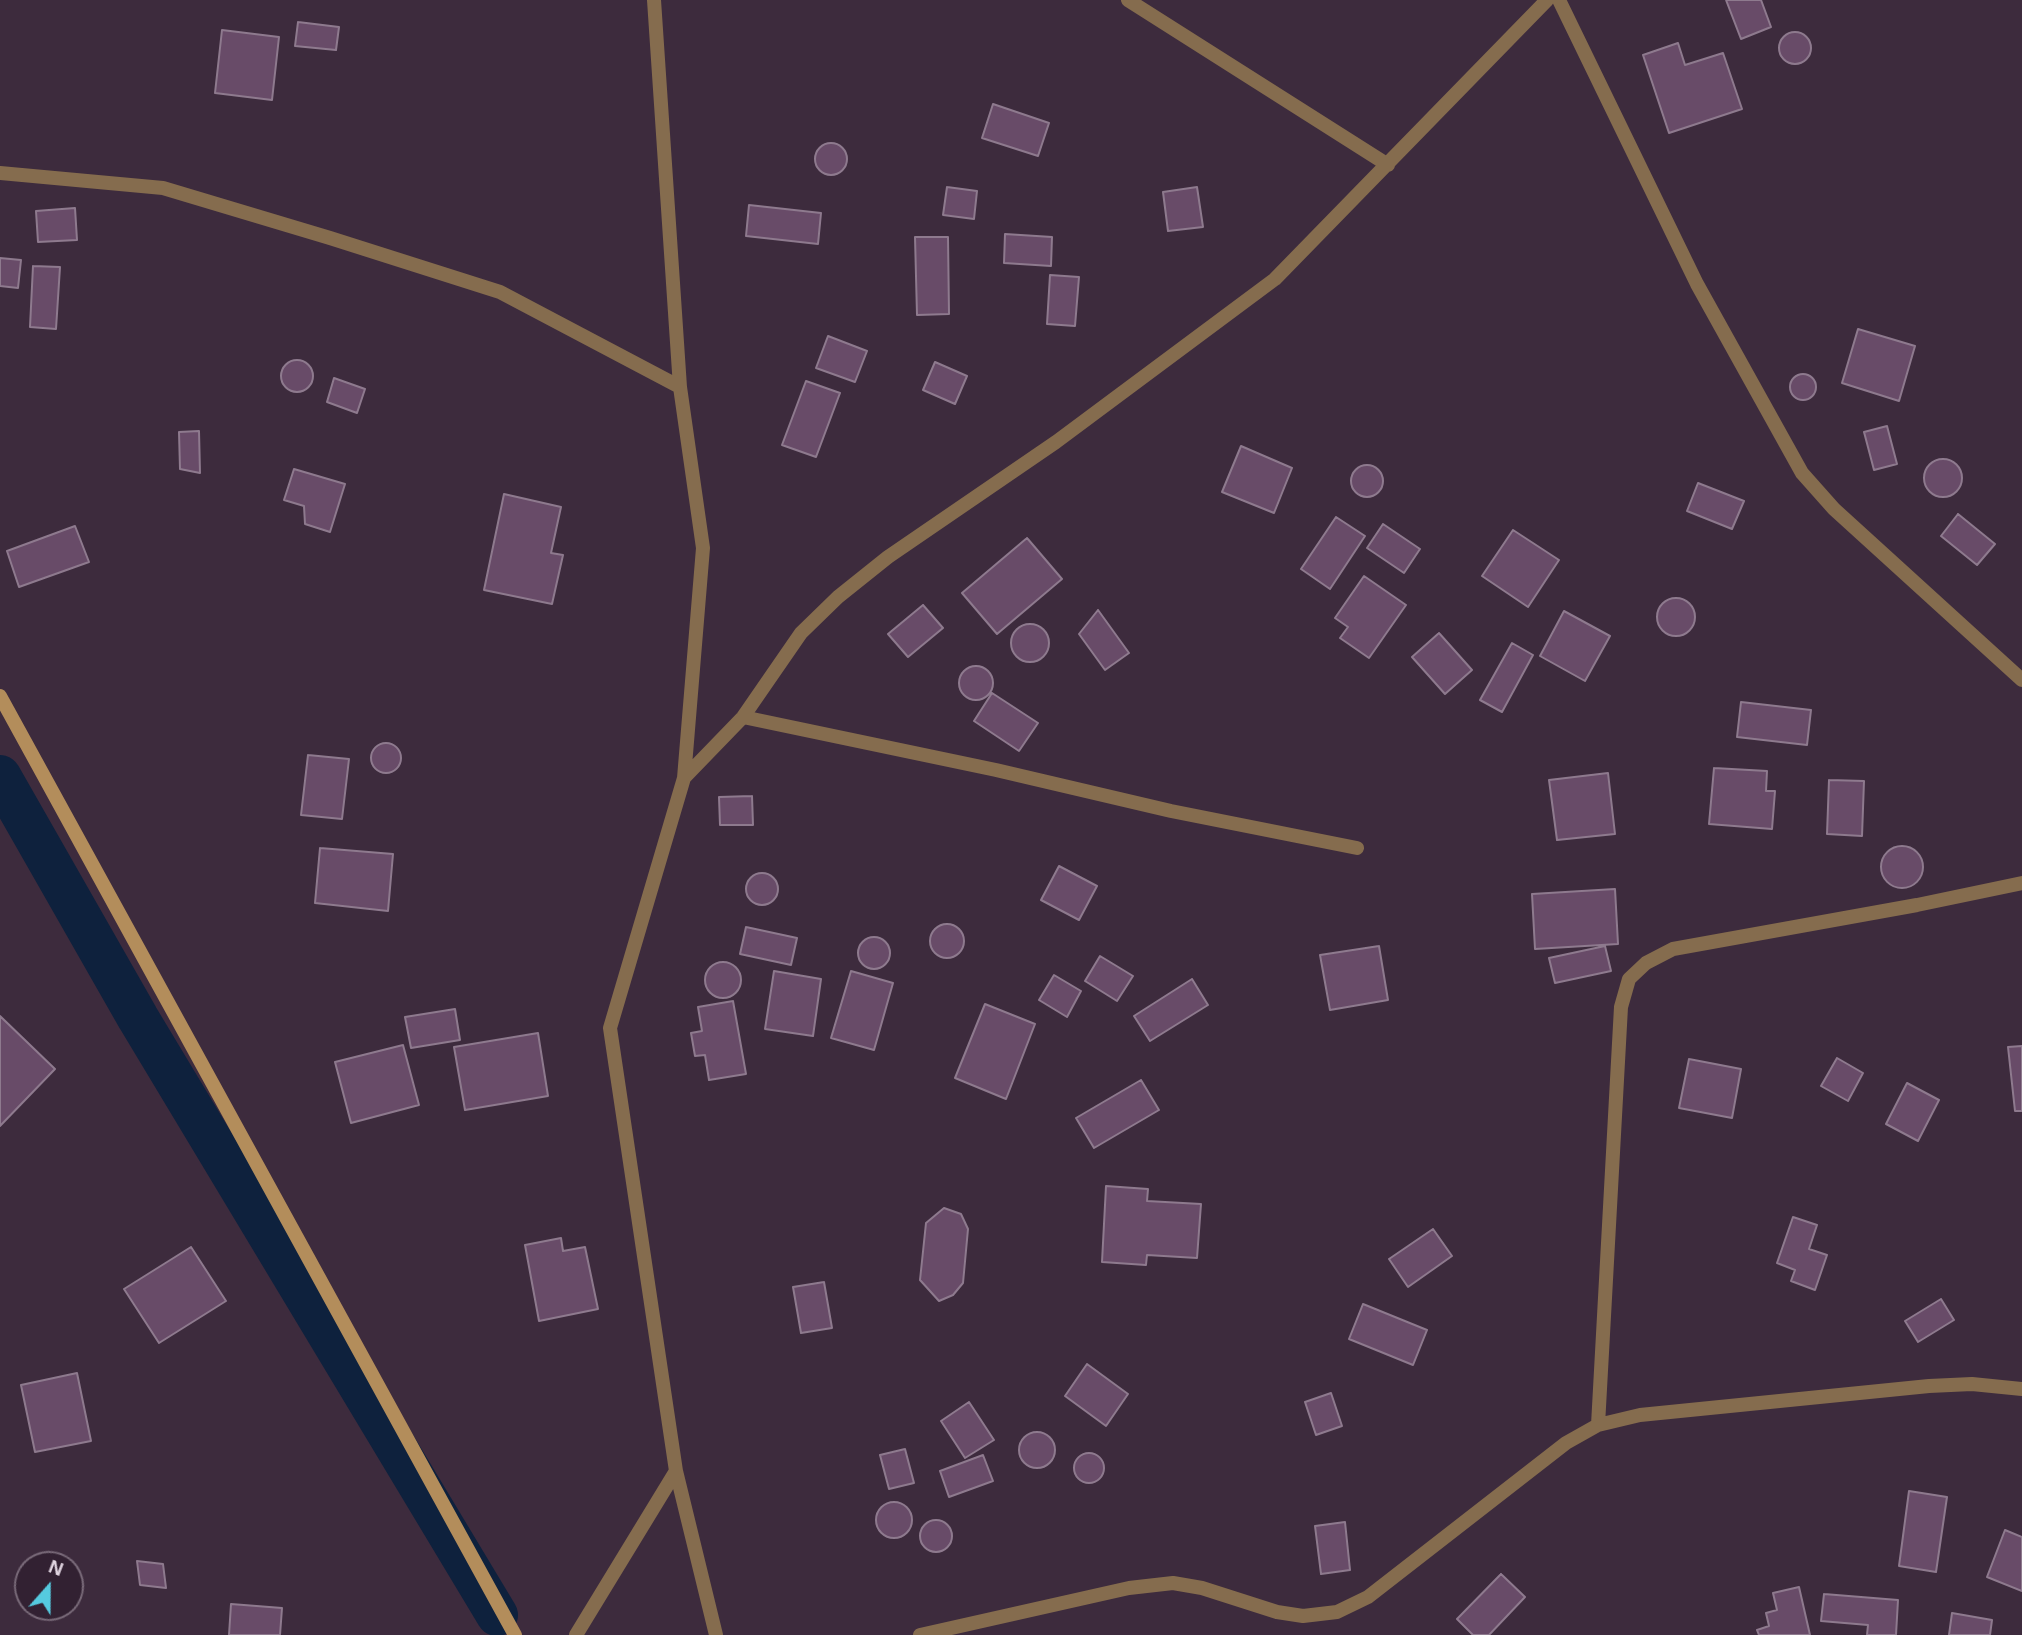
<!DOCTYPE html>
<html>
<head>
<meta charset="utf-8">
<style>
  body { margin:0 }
  #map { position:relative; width:2022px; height:1635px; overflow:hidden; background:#3d2b3d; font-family:Arial,sans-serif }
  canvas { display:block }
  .north { position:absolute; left:14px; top:1551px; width:70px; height:70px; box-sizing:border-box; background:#322132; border:2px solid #796a79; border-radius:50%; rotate:21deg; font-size:19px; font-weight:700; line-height:28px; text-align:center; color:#e3d7e3 }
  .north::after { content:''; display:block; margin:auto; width:24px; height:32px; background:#55cadf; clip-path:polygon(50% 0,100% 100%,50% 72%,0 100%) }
</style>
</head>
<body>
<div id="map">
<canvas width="2022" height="1635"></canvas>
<div class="north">N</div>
</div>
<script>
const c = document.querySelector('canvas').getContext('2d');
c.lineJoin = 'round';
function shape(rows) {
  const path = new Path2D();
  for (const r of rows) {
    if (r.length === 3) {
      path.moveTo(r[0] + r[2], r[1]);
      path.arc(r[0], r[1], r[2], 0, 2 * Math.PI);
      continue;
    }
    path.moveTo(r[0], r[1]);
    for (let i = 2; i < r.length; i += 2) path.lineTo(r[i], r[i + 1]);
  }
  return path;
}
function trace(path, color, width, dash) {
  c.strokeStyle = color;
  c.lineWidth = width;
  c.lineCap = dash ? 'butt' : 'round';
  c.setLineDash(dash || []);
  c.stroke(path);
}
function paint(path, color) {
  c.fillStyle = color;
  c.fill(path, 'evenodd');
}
const canal = shape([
  [0,776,138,1018,497,1615]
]);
const building = shape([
  [1726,0,1761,0,1771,27,1741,39,1726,0],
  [298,22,339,27,336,50,295,46,298,22],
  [222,30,279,37,272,100,215,93,222,30],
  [1795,48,16],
  [1678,43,1685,65,1723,53,1742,109,1669,133,1643,55,1678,43],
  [993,104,1049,123,1038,156,982,138,993,104],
  [831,159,16],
  [947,187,977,191,974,219,943,215,947,187],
  [1197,187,1203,227,1168,231,1163,192,1197,187],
  [749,205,821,213,818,244,746,236,749,205],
  [75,208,77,240,38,242,36,211,75,208],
  [1005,234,1052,237,1051,266,1004,263,1005,234],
  [915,237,948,237,949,314,917,315,915,237],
  [0,258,21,260,18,288,0,286,0,258],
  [33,266,60,267,56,329,30,327,33,266],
  [1050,275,1079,277,1075,326,1047,324,1050,275],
  [1858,329,1915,346,1899,401,1842,383,1858,329],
  [828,336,867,351,855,382,816,368,828,336],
  [297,376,16],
  [935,362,967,376,955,404,923,390,935,362],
  [1803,387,13],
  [334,378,365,389,357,413,327,402,334,378],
  [806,381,840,393,816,457,782,445,806,381],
  [1887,426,1897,464,1874,470,1864,432,1887,426],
  [199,431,200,473,180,469,179,432,199,431],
  [1241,446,1292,468,1274,513,1222,492,1241,446],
  [1943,478,19],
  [1367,481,16],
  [294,469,345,484,330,532,305,524,304,506,284,500,294,469],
  [1698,483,1744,501,1732,529,1687,511,1698,483],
  [504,494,561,507,551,553,563,555,552,604,484,590,504,494],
  [1958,514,1995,544,1977,565,1941,536,1958,514],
  [1336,517,1365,536,1330,589,1301,569,1336,517],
  [1383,524,1420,549,1404,573,1367,548,1383,524],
  [75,526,89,562,19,587,7,551,75,526],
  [1513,530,1559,560,1528,607,1482,576,1513,530],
  [1027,538,1062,579,997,634,962,593,1027,538],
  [1364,576,1406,605,1369,658,1340,638,1348,627,1335,618,1364,576],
  [1676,617,19],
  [923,605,943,628,908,657,888,634,923,605],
  [1098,610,1129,653,1105,670,1079,634,1098,610],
  [1564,611,1610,636,1585,681,1540,656,1564,611],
  [1030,643,19],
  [1439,633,1472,670,1445,694,1412,657,1439,633],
  [1512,643,1533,655,1502,712,1480,700,1512,643],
  [976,683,17],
  [992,693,1038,723,1019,751,974,721,992,693],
  [1741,702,1811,710,1807,745,1737,737,1741,702],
  [386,758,15],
  [308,755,349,759,342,819,301,815,308,755],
  [1714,768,1767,771,1766,791,1775,791,1772,829,1709,824,1714,768],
  [1608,773,1615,834,1557,840,1549,780,1608,773],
  [1829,780,1864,781,1862,836,1827,834,1829,780],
  [752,796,753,825,720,825,719,797,752,796],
  [1902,867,21],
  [320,848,393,854,388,911,315,903,320,848],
  [1059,866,1097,886,1079,920,1041,900,1059,866],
  [762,889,16],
  [1615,889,1618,944,1535,949,1532,894,1615,889],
  [947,941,17],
  [746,927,797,938,791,965,740,954,746,927],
  [874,953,16],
  [1379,946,1388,1000,1330,1010,1320,955,1379,946],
  [1605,946,1611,971,1555,983,1549,958,1605,946],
  [1100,956,1133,976,1117,1001,1085,981,1100,956],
  [723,980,18],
  [774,971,821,979,813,1036,765,1029,774,971],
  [851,971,893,983,874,1050,831,1038,851,971],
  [1054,975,1081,991,1067,1017,1039,1000,1054,975],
  [1192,979,1208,1005,1150,1041,1134,1016,1192,979],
  [733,1001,746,1074,709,1080,705,1055,695,1056,691,1033,702,1031,698,1007,733,1001],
  [985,1004,1035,1024,1006,1099,955,1078,985,1004],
  [455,1009,460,1040,411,1048,405,1017,455,1009],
  [0,1016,55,1069,0,1126,0,1016],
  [538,1033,548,1096,465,1110,454,1047,538,1033],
  [403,1045,419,1105,351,1123,335,1062,403,1045],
  [2022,1046,2022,1111,2015,1111,2008,1047,2022,1046],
  [1837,1058,1863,1073,1848,1101,1821,1086,1837,1058],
  [1689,1059,1741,1069,1732,1118,1679,1108,1689,1059],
  [1141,1080,1159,1110,1094,1148,1076,1118,1141,1080],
  [1907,1083,1939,1100,1918,1141,1886,1124,1907,1083],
  [1106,1186,1148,1189,1147,1201,1201,1204,1197,1258,1147,1255,1146,1265,1102,1262,1106,1186],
  [944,1208,961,1214,968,1229,963,1283,953,1295,939,1301,920,1280,926,1223,944,1208],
  [1793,1217,1817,1225,1809,1249,1827,1255,1815,1290,1791,1281,1795,1270,1777,1263,1793,1217],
  [1433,1229,1452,1256,1408,1287,1389,1259,1433,1229],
  [561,1238,563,1251,585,1247,598,1309,539,1321,525,1245,561,1238],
  [191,1247,226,1301,159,1343,124,1289,191,1247],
  [824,1282,832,1328,801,1333,793,1287,824,1282],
  [1941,1299,1954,1320,1918,1342,1905,1321,1941,1299],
  [1363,1304,1427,1330,1413,1365,1349,1339,1363,1304],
  [1087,1364,1128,1394,1106,1426,1065,1396,1087,1364],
  [77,1373,91,1441,35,1452,21,1385,77,1373],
  [1331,1393,1342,1426,1316,1435,1305,1402,1331,1393],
  [969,1402,994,1440,965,1458,941,1421,969,1402],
  [1037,1450,18],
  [905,1449,914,1483,889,1489,880,1455,905,1449],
  [1089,1468,15],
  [983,1455,993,1481,949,1497,940,1471,983,1455],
  [1909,1491,1947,1497,1936,1572,1899,1566,1909,1491],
  [894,1520,18],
  [936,1536,16],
  [1345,1522,1350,1570,1321,1574,1315,1526,1345,1522],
  [2005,1530,2022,1537,2022,1591,1987,1577,2005,1530],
  [137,1561,163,1564,166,1588,140,1585,137,1561],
  [1501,1574,1525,1597,1489,1635,1473,1635,1457,1619,1501,1574],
  [1799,1587,1810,1635,1759,1635,1757,1630,1769,1626,1766,1613,1777,1610,1773,1593,1799,1587],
  [1824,1594,1898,1600,1896,1635,1867,1635,1868,1625,1821,1621,1824,1594],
  [231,1604,282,1608,280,1635,229,1635,231,1604],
  [1952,1613,1992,1620,1990,1635,1949,1635,1952,1613]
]);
const street = shape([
  [654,0,680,387],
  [1128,0,1388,165],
  [1559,0,1697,284,1802,473,1834,509,2022,680],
  [0,173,163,188,330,238,500,292,680,387,703,548,684,778],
  [743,717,996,770,1171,811,1357,848],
  [1598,1425,1621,1007,1629,979,1646,963,1673,949,1917,905,2022,883],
  [576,1635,676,1471],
  [716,1635,676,1471,610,1028,684,778,743,717,801,633,838,597,888,557,1056,442,1275,279,1547,0],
  [920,1635,1129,1588,1173,1583,1202,1588,1277,1612,1303,1616,1337,1612,1368,1597,1566,1443,1598,1425,1640,1415,1929,1386,1972,1384,2022,1389]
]);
const secondary = shape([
  [0,696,515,1635]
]);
trace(canal, '#0e213d', 42);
paint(building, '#684b68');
trace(building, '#8e7a8e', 2);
trace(street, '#856c4e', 14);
trace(secondary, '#b38d5b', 14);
</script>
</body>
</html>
